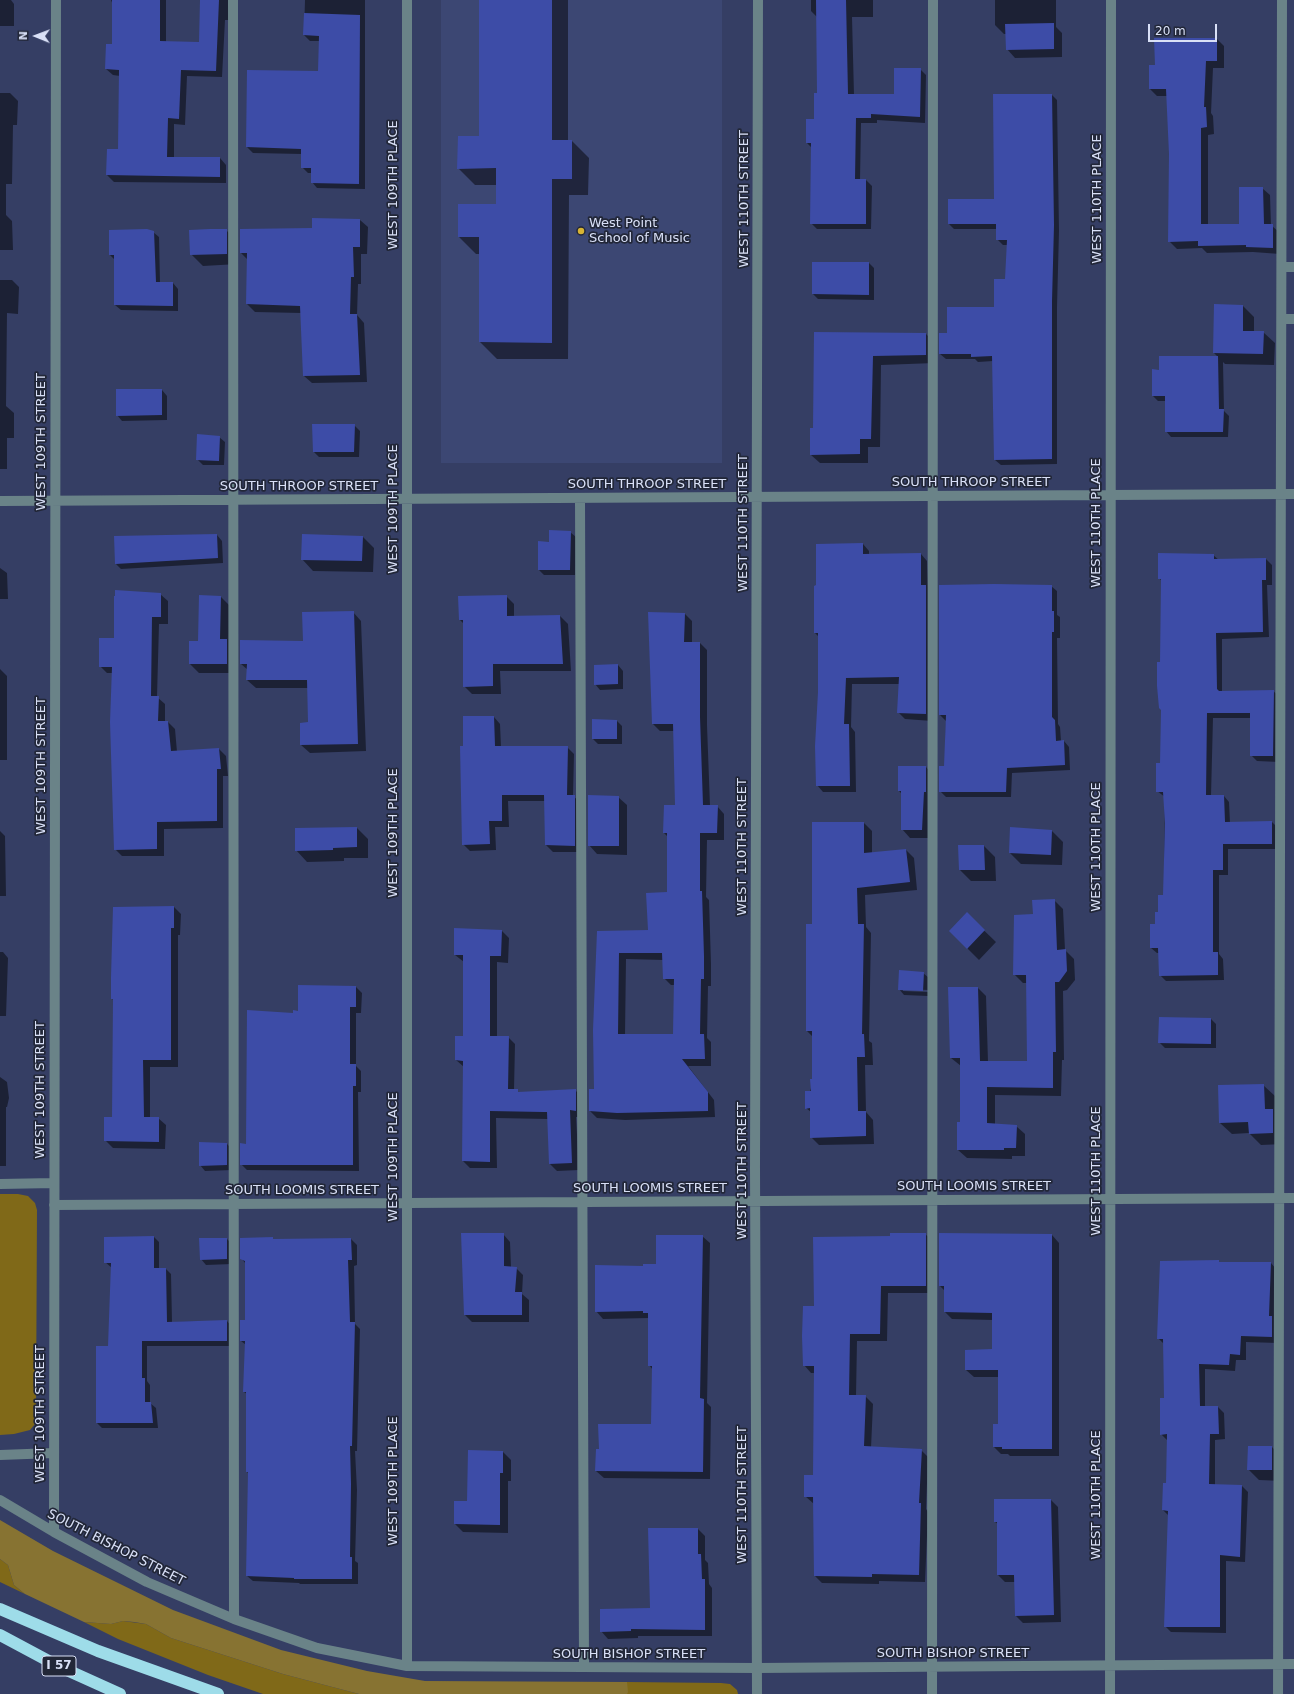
<!DOCTYPE html>
<html>
<head>
<meta charset="utf-8">
<style>
  body { margin:0 }
  #map { position:relative; width:1294px; height:1694px; overflow:hidden; background:#353e64; font-family:"DejaVu Sans",sans-serif }
  canvas { display:block }
  .north { position:absolute; left:16px; top:16px; width:40px; height:40px; -webkit-text-stroke:3px #222738; paint-order:stroke; rotate:271deg; font-size:11px; font-weight:700; line-height:16px; text-align:center; color:#d9e0f7 }
  .north::after { content:''; display:block; margin:auto; width:14px; height:18px; background:#d9e0f7; clip-path:polygon(50% 0,100% 100%,50% 72%,0 100%) }
  .scale { position:absolute; left:1148px; top:24px; width:69px; height:18px; box-sizing:border-box; border:2px solid #d9e0f7; border-top:0; padding-left:5px; font-size:12px; line-height:14px; white-space:nowrap; color:#d9e0f7; -webkit-text-stroke:3px #222738; paint-order:stroke }
</style>
</head>
<body>
<div id="map">
<canvas width="1294" height="1694"></canvas>
<div class="north">N</div>
<div class="scale">20 m</div>
</div>
<script>
const c = document.querySelector('canvas').getContext('2d');
c.lineJoin = 'round';
function paint(path, color) {
  c.fillStyle = color;
  c.fill(path, 'evenodd');
}
function shape(rows) {
  const path = new Path2D();
  for (const r of rows) {
    path.moveTo(r[0], r[1]);
    for (let i = 2; i < r.length; i += 2) path.lineTo(r[i], r[i + 1]);
  }
  return path;
}
function trace(path, color, width, dash) {
  c.strokeStyle = color;
  c.lineWidth = width;
  c.lineCap = dash ? 'butt' : 'round';
  c.setLineDash(dash || []);
  c.stroke(path);
}
function write(font, color, halo, rows, align = 'center') {
  c.font = font + ' "DejaVu Sans",sans-serif';
  c.lineWidth = 3.5;
  c.setLineDash([]);
  c.textBaseline = 'middle';
  c.strokeStyle = halo;
  c.fillStyle = color;
  for (const [text, x, y, turn = 0] of rows) {
    c.save();
    c.translate(x, y);
    c.rotate((+turn || 0) * Math.PI / 180);
    c.textAlign = isNaN(turn) ? turn : align;
    if (halo) c.strokeText(text, 0, 0);
    c.fillText(text, 0, 0);
    c.restore();
  }
}
const built = shape([
  [441,0,722,0,722,463,441,463]
]);
const green = shape([
  [0,1194,18,1194,28,1196,35,1203,37,1210,36,1416,35,1424,30,1430,14,1434,0,1435],
  [0,1559,8,1565,14,1585,25,1594,0,1582],
  [123,1621,146,1624,171,1638,283,1674,359,1694,263,1694,208,1675,118,1639,84,1622,111,1624],
  [627,1682,721,1683,730,1684,737,1690,738,1694,627,1694]
]);
const forest = shape([
  [0,1520,53,1551,173,1610,281,1650,367,1671,425,1681,627,1682,628,1692,627,1694,359,1694,283,1674,171,1638,146,1624,134,1622,123,1621,111,1624,84,1622,25,1594,14,1585,8,1565,0,1559]
]);
const shadow = shape([
  [0,0,11,0,14,4,14,26,0,26],
  [111,0,166,0,166,42,200,43,201,0,228,0,228,20,225,20,222,77,187,76,185,125,174,124,174,158,220,158,226,165,226,183,114,182,107,175,108,150,119,150,120,76,113,75,106,69,113,45,113,5],
  [305,0,365,0,365,189,317,188,312,182,312,173,308,173,302,167,302,154,253,153,247,147,319,72,320,41,310,41,304,35],
  [480,0,568,0,568,141,572,141,589,158,588,195,569,195,568,359,497,359,480,342,480,254,476,254,459,237,497,206,497,185,475,185,458,168,480,137],
  [811,0,873,0,873,17,852,17,854,95,895,95,920,69,926,75,925,123,877,120,877,123,861,123,860,180,866,180,872,186,871,229,817,229,811,223,812,148,807,143,815,120,818,94,817,17,811,11],
  [995,0,1056,0,1056,27,1062,33,1062,57,1015,58,1007,49,1006,34,1004,34,995,25],
  [1217,39,1224,46,1224,68,1213,68,1211,113,1213,116,1214,134,1208,135,1208,225,1240,225,1262,188,1270,195,1271,225,1280,233,1280,254,1253,252,1207,253,1202,248,1177,249,1169,241,1170,154,1167,96,1157,96,1150,89,1156,66],
  [0,93,10,93,18,101,17,125,13,125,12,184,6,184,6,215,12,221,13,250,0,250],
  [1052,95,1057,100,1059,231,1057,307,1057,464,1001,465,995,460,993,361,978,362,975,359,946,359,940,354,940,334,948,334,995,308,1006,280,1008,245,1003,245,997,239,997,229,954,229,949,224,995,200],
  [360,220,368,227,367,254,361,254,361,284,358,284,357,315,364,323,367,382,312,383,304,376,301,313,255,312,247,304,248,260,241,253,313,229],
  [226,230,237,241,238,264,203,266,191,254],
  [110,231,153,232,159,237,160,283,173,283,178,289,178,311,121,310,115,305,115,260,110,255],
  [869,263,874,268,874,300,818,299,813,294],
  [0,280,12,280,19,287,18,314,7,313,6,406,14,413,14,438,7,438,7,469,0,469],
  [1243,306,1254,317,1254,332,1263,332,1275,343,1274,365,1225,364,1223,362,1224,411,1229,416,1228,437,1171,437,1166,431,1166,401,1158,401,1153,396,1160,371,1218,357,1214,353],
  [815,333,926,334,935,343,935,363,881,365,880,447,868,447,868,463,820,463,811,455,814,429],
  [162,390,167,396,167,420,122,421,117,415],
  [354,425,360,431,359,457,319,457,314,452],
  [219,437,225,442,224,465,203,465,197,459],
  [570,532,576,537,575,575,544,575,539,570,550,543],
  [217,535,222,541,223,563,121,569,116,564],
  [363,537,374,548,373,572,313,571,302,559],
  [863,544,869,551,869,554,921,554,927,561,928,588,933,592,932,721,905,719,898,712,900,684,852,684,851,727,855,732,856,792,823,792,817,785,819,637,815,633],
  [1213,555,1219,560,1266,559,1272,565,1272,585,1267,585,1269,637,1222,639,1222,692,1273,691,1279,696,1279,762,1257,761,1251,755,1251,718,1213,718,1211,796,1224,796,1229,802,1230,823,1272,822,1278,828,1278,849,1228,849,1228,875,1219,875,1219,954,1223,959,1224,980,1166,981,1160,975,1160,953,1157,953,1151,948,1164,896,1165,797,1157,791,1161,764,1162,710,1162,581,1159,578],
  [0,568,7,573,8,599,0,599],
  [1051,586,1057,591,1057,615,1060,617,1060,638,1057,638,1058,724,1060,727,1061,741,1064,741,1069,747,1070,770,1012,773,1011,797,946,797,940,791,945,767,946,721,940,715],
  [160,594,168,601,168,624,159,624,157,697,165,704,165,722,168,722,175,729,177,752,219,749,226,756,228,776,223,776,223,828,164,829,164,856,122,856,115,849,112,673,107,673,100,666,115,639],
  [506,596,514,604,514,617,560,616,568,624,571,671,500,671,501,694,472,694,464,686,464,624,460,620],
  [221,597,230,606,236,673,199,673,190,664,198,642],
  [353,612,361,621,366,751,310,753,301,745,309,723,308,688,256,688,247,680,248,670,241,664,304,642],
  [649,613,685,614,692,621,692,643,700,643,707,650,707,725,710,806,717,806,724,814,724,840,707,840,706,897,709,900,711,964,711,986,708,986,707,1038,711,1042,711,1066,688,1066,714,1100,715,1117,625,1120,597,1118,590,1111,595,1090,598,932,649,931,668,893,668,837,664,833,676,806,674,731,660,731,653,724],
  [626,959,664,960,664,978,671,985,675,985,674,1035,625,1035],
  [618,665,623,671,623,689,600,690,595,684],
  [0,669,7,676,7,760,0,760],
  [494,717,500,724,501,747,567,747,574,754,573,796,581,803,581,852,553,852,546,845,545,801,508,801,509,827,495,827,496,850,470,851,463,844,464,747],
  [617,721,622,726,622,744,598,744,593,739],
  [926,767,934,776,930,838,910,838,902,829,902,794,899,791],
  [618,797,627,805,627,855,597,854,589,845],
  [864,823,872,831,872,853,906,850,914,858,917,890,865,895,866,927,871,933,869,1041,872,1043,873,1065,865,1065,866,1112,873,1120,874,1144,819,1145,811,1137,811,1112,806,1108,813,1080,813,1037,807,1031,813,925],
  [357,828,368,839,368,858,344,858,344,861,307,862,296,850],
  [1051,830,1063,842,1062,865,1021,864,1010,853],
  [0,831,5,836,6,896,0,896],
  [984,846,995,857,996,881,971,881,960,870],
  [1054,900,1063,909,1065,950,1074,959,1075,980,1067,990,1063,991,1064,1060,1062,1060,1061,1096,995,1095,995,1124,1016,1126,1025,1134,1025,1156,1012,1156,1012,1159,967,1158,958,1150,961,1123,961,1066,951,1058,978,988,986,996,988,1062,1028,1062,1027,983,1023,983,1014,974,1034,915],
  [174,907,181,914,180,935,178,935,178,1067,150,1067,150,1118,158,1118,166,1125,165,1149,113,1148,105,1140,113,1118,114,1000,112,999],
  [967,914,996,942,979,960,950,931],
  [502,931,509,938,508,963,497,962,497,1037,508,1037,515,1044,514,1090,520,1093,575,1090,582,1097,582,1117,576,1117,579,1170,557,1171,550,1164,548,1119,496,1118,497,1168,470,1168,463,1161,464,1067,456,1060,464,1037,464,962,455,955],
  [0,952,3,952,8,958,6,1016,0,1016],
  [923,973,929,978,928,996,904,995,899,989],
  [903,989,928,990,928,992,903,991],
  [356,987,362,993,361,1013,356,1013,356,1066,361,1071,361,1092,358,1092,359,1171,247,1170,241,1164,294,1014],
  [1211,1019,1216,1024,1216,1048,1165,1048,1159,1042],
  [0,1077,7,1082,9,1098,7,1107,6,1107,6,1166,0,1166],
  [1263,1085,1275,1096,1284,1144,1261,1145,1249,1133,1232,1134,1220,1123],
  [227,1144,232,1149,232,1170,205,1171,200,1165],
  [503,1234,510,1242,511,1267,516,1268,523,1275,522,1294,529,1300,529,1322,472,1322,465,1315],
  [925,1234,933,1241,933,1293,888,1293,887,1341,857,1341,856,1396,865,1396,873,1404,871,1448,921,1450,928,1457,926,1509,928,1512,925,1582,879,1581,879,1584,822,1583,815,1576,814,1504,805,1496,814,1476,815,1373,811,1373,804,1365,815,1307,891,1237],
  [1052,1235,1059,1243,1059,1456,1010,1456,1008,1454,1001,1454,994,1447,999,1425,999,1377,974,1377,966,1370,993,1350,993,1320,952,1319,945,1312,945,1291,940,1286],
  [702,1236,710,1243,707,1403,711,1407,710,1479,604,1478,596,1471,597,1450,652,1425,653,1370,649,1365,649,1318,603,1319,596,1311,644,1267,657,1265],
  [154,1237,159,1242,159,1269,166,1269,171,1274,172,1322,227,1321,232,1327,232,1346,147,1346,147,1381,150,1385,150,1403,156,1408,158,1428,102,1428,97,1423,97,1347,109,1347,112,1268,105,1262],
  [227,1239,232,1244,232,1264,206,1265,201,1259],
  [241,1239,351,1239,357,1245,357,1265,354,1266,355,1324,360,1329,357,1451,355,1451,357,1490,355,1561,358,1563,358,1584,300,1584,299,1583,253,1581,247,1576,249,1474,247,1472,247,1394,244,1392,246,1345,241,1341,246,1321,246,1264,241,1258],
  [1271,1263,1276,1269,1278,1343,1246,1342,1246,1360,1236,1360,1235,1371,1205,1369,1205,1407,1218,1407,1224,1413,1225,1439,1215,1440,1215,1485,1242,1486,1248,1492,1245,1562,1226,1561,1226,1633,1171,1632,1165,1626,1169,1516,1163,1510,1167,1484,1168,1441,1161,1434,1165,1399,1164,1344,1158,1338],
  [1272,1447,1283,1459,1283,1481,1259,1480,1248,1469],
  [503,1452,511,1460,511,1481,508,1481,508,1533,463,1532,455,1524],
  [1051,1500,1058,1507,1061,1622,1023,1623,1016,1616,1015,1582,1005,1582,998,1575,998,1524,995,1522],
  [698,1529,705,1536,705,1560,708,1563,709,1584,712,1588,712,1636,638,1636,638,1638,608,1639,601,1631,651,1609]
]);
const building = shape([
  [112,0,160,0,160,41,199,42,200,0,219,0,216,71,181,70,179,119,168,118,167,157,220,157,220,177,106,175,107,149,118,149,119,70,105,69,106,44,112,44],
  [479,0,552,0,552,140,572,140,572,179,552,179,552,343,479,342,479,237,458,237,458,204,496,204,496,168,457,169,458,136,479,136],
  [816,0,846,0,848,94,894,94,894,68,921,68,920,117,871,114,871,118,856,118,855,179,866,179,866,224,810,224,811,143,806,143,806,119,814,119,814,93,817,93],
  [304,13,360,15,359,184,311,183,311,168,301,168,301,149,246,147,247,70,318,71,319,36,303,35],
  [1054,23,1054,49,1006,50,1005,24],
  [1154,38,1217,38,1217,61,1206,61,1204,107,1206,107,1207,127,1201,128,1201,224,1239,224,1239,187,1263,187,1264,224,1273,224,1273,248,1246,247,1246,245,1198,246,1198,241,1168,242,1169,154,1166,89,1149,89,1149,65,1155,65],
  [993,94,1052,94,1054,225,1052,301,1052,459,994,460,992,356,971,357,971,354,939,354,939,333,947,333,947,307,994,307,994,279,1005,279,1007,240,996,240,996,224,948,224,948,199,994,199],
  [312,218,360,219,360,247,353,247,354,277,351,277,350,314,357,314,360,375,303,376,300,306,246,304,247,253,240,253,240,229,312,228],
  [147,229,154,231,156,282,173,282,173,306,114,305,114,255,109,255,109,230],
  [210,229,227,229,227,254,190,255,189,230],
  [812,262,869,262,869,295,812,294],
  [1214,304,1243,305,1243,331,1264,331,1263,354,1213,353],
  [814,332,926,333,926,355,873,356,871,439,860,439,860,454,810,455,810,428,813,428],
  [1159,356,1218,356,1219,409,1224,409,1223,432,1165,432,1165,396,1152,396,1152,369,1159,370],
  [116,389,162,389,162,415,116,416],
  [312,424,355,424,354,452,313,452],
  [197,434,220,436,219,461,196,460],
  [549,530,571,531,570,570,538,570,538,541,549,542],
  [217,534,218,558,115,564,114,536],
  [302,534,363,536,362,561,301,560],
  [863,543,863,554,921,553,921,585,926,585,926,714,897,713,899,677,846,678,844,724,849,724,850,786,816,786,815,746,818,692,818,633,814,633,814,586,816,585,816,544],
  [1158,553,1214,554,1214,559,1266,558,1266,580,1262,580,1263,632,1216,633,1217,689,1219,691,1274,690,1273,756,1250,756,1250,713,1207,713,1206,795,1224,795,1225,822,1272,821,1272,844,1223,844,1223,870,1213,870,1213,952,1218,952,1218,975,1159,976,1158,948,1150,948,1150,924,1155,924,1155,912,1158,912,1158,895,1163,895,1165,823,1163,792,1156,792,1156,763,1160,763,1161,710,1159,708,1157,686,1157,662,1160,662,1161,579,1158,579],
  [994,584,1052,585,1052,611,1054,611,1054,632,1052,632,1052,717,1055,720,1056,741,1064,740,1065,765,1007,768,1006,792,939,792,939,766,944,766,946,715,939,715,939,585],
  [115,590,161,593,161,617,152,617,151,696,159,696,158,721,168,721,171,751,219,748,221,769,217,769,217,821,157,822,157,849,114,850,110,722,112,667,99,667,99,638,114,638,114,596,115,596],
  [199,595,221,596,220,639,227,639,227,664,189,664,189,641,198,641],
  [507,595,507,616,560,615,563,664,493,664,493,686,463,687,463,620,459,620,458,596],
  [354,611,358,744,300,745,300,723,308,722,307,680,246,680,247,664,240,664,240,640,303,641,302,612],
  [648,612,685,613,684,642,700,642,700,717,703,805,718,805,717,833,700,833,700,891,702,891,704,956,704,979,701,979,700,1034,704,1034,705,1059,682,1059,708,1092,708,1111,617,1113,589,1111,589,1089,594,1089,593,1030,597,931,648,930,646,893,667,892,667,833,663,833,664,805,675,805,673,724,652,724],
  [619,953,662,953,663,979,674,979,673,1034,618,1034],
  [618,664,618,684,594,685,594,665],
  [463,716,494,716,495,746,568,746,567,795,575,795,575,846,545,845,544,795,502,795,502,821,489,821,490,844,462,845,460,746,463,746],
  [592,719,617,720,617,739,592,739],
  [898,766,926,766,926,792,924,792,922,830,901,830,901,791,898,791],
  [588,795,619,796,619,846,588,846],
  [812,822,864,822,864,853,906,849,910,882,857,888,858,924,864,924,862,1034,864,1034,865,1057,857,1057,858,1111,866,1111,866,1136,810,1138,810,1108,805,1109,805,1091,811,1091,810,1079,812,1079,812,1031,806,1031,806,924,812,924],
  [357,827,357,847,333,848,333,850,295,851,295,828],
  [1010,827,1052,830,1051,855,1009,853],
  [958,845,984,845,985,870,959,870],
  [1055,899,1057,950,1066,949,1067,971,1059,982,1055,982,1056,1052,1053,1052,1053,1088,987,1087,987,1123,1017,1125,1016,1148,1004,1148,1004,1150,957,1150,957,1122,960,1122,960,1058,950,1058,948,987,978,987,980,1061,1027,1061,1026,975,1013,975,1014,915,1033,914,1032,900],
  [174,906,174,928,171,928,171,1060,143,1060,144,1117,159,1117,159,1142,104,1141,104,1117,112,1117,113,999,111,999,111,977,113,907],
  [967,912,985,930,967,949,949,931],
  [454,928,502,930,501,956,490,956,490,1036,509,1036,508,1089,518,1089,518,1092,576,1089,576,1111,570,1110,572,1163,549,1164,547,1112,543,1112,490,1111,490,1162,462,1161,463,1061,455,1060,455,1036,463,1036,463,955,454,955],
  [899,970,924,972,923,991,898,990],
  [298,985,356,986,356,1007,350,1007,350,1064,356,1064,356,1086,353,1086,353,1165,240,1165,240,1143,246,1144,247,1010,293,1013,293,1010,298,1011],
  [1159,1017,1211,1018,1211,1044,1158,1043],
  [1264,1084,1265,1109,1273,1109,1273,1133,1249,1134,1248,1122,1219,1123,1218,1085],
  [199,1142,227,1143,227,1165,199,1166],
  [461,1233,504,1233,504,1266,517,1267,515,1292,522,1292,522,1315,464,1315],
  [890,1233,926,1233,926,1286,881,1286,880,1334,850,1334,849,1395,866,1395,864,1446,922,1449,919,1503,921,1503,919,1575,872,1574,872,1577,814,1576,813,1497,804,1497,804,1475,813,1475,814,1366,803,1366,802,1336,803,1306,814,1306,813,1237,890,1236],
  [939,1233,1052,1234,1052,1449,1002,1449,1002,1447,993,1447,993,1424,998,1424,998,1370,965,1370,965,1350,992,1349,992,1313,944,1312,944,1286,939,1286],
  [656,1235,703,1235,700,1398,704,1399,703,1472,595,1471,596,1449,599,1449,598,1424,651,1424,652,1366,648,1366,648,1313,643,1313,643,1311,595,1312,595,1265,643,1266,643,1264,656,1264],
  [154,1236,154,1268,166,1268,167,1322,227,1320,227,1341,142,1341,142,1378,145,1378,145,1402,151,1402,153,1423,96,1423,96,1346,108,1346,111,1263,104,1263,104,1237],
  [273,1237,273,1239,351,1238,352,1260,348,1260,350,1322,355,1322,352,1446,350,1446,351,1484,350,1557,352,1557,352,1579,294,1579,294,1578,246,1576,248,1472,246,1472,246,1392,243,1392,245,1341,240,1341,240,1320,245,1320,245,1261,240,1259,240,1238],
  [199,1238,227,1238,227,1259,200,1260],
  [1219,1260,1219,1262,1271,1262,1269,1316,1272,1316,1272,1337,1241,1336,1240,1355,1230,1354,1229,1365,1199,1364,1200,1406,1218,1406,1219,1434,1210,1434,1209,1484,1242,1485,1240,1557,1220,1555,1220,1627,1164,1627,1168,1511,1162,1510,1163,1483,1166,1483,1167,1434,1160,1435,1160,1398,1164,1398,1163,1339,1157,1339,1160,1261],
  [1248,1446,1272,1446,1272,1470,1247,1470],
  [468,1450,503,1451,503,1473,500,1473,500,1525,454,1524,454,1501,467,1501],
  [994,1499,1051,1499,1054,1615,1015,1616,1014,1575,997,1575,997,1522,994,1522],
  [648,1528,698,1528,698,1554,701,1554,702,1579,705,1579,705,1630,631,1629,631,1631,600,1632,600,1609,650,1608]
]);
const minor = shape([
  [233,0,234,1619],
  [1282,267,1294,267],
  [1282,319,1294,319],
  [580,498,584,1667],
  [0,501,1294,494],
  [0,1184,54,1183],
  [54,1205,1294,1198],
  [0,1455,54,1453],
  [0,1500,54,1532,147,1582,234,1619,317,1648,407,1666,757,1668,1294,1664],
  [54,1532,56,0],
  [407,1666,407,0],
  [757,1694,755,1168,758,0],
  [932,1694,933,0],
  [1110,1694,1111,0],
  [1278,1694,1282,0]
]);
const highway = shape([
  [0,1609,98,1651,218,1694],
  [0,1635,58,1666,120,1694]
]);
const markers = [
  [581,231,4,"#d8b434"]
];
const shields = [
  [59,1666,34]
];
const shieldNames = [
  ["I 57",59,1666]
];
const streetNames = [
  ["WEST 109TH PLACE",394,185,-90],
  ["WEST 110TH STREET",745,199,-90],
  ["WEST 110TH PLACE",1098,199,-90],
  ["WEST 109TH STREET",42,442,-90],
  ["SOUTH THROOP STREET",971,483],
  ["SOUTH THROOP STREET",647,485],
  ["SOUTH THROOP STREET",299,487],
  ["WEST 109TH PLACE",394,509,-90],
  ["WEST 110TH STREET",744,523,-90],
  ["WEST 110TH PLACE",1097,523,-90],
  ["WEST 109TH STREET",42,766,-90],
  ["WEST 109TH PLACE",394,833,-90],
  ["WEST 110TH STREET",743,847,-90],
  ["WEST 110TH PLACE",1097,847,-90],
  ["WEST 109TH STREET",41,1090,-90],
  ["WEST 109TH PLACE",394,1157,-90],
  ["WEST 110TH STREET",743,1171,-90],
  ["WEST 110TH PLACE",1097,1171,-90],
  ["SOUTH LOOMIS STREET",974,1187],
  ["SOUTH LOOMIS STREET",650,1189],
  ["SOUTH LOOMIS STREET",302,1191],
  ["WEST 109TH STREET",41,1414,-90],
  ["WEST 109TH PLACE",394,1481,-90],
  ["WEST 110TH STREET",743,1495,-90],
  ["WEST 110TH PLACE",1097,1495,-90],
  ["SOUTH BISHOP STREET",116,1548,27],
  ["SOUTH BISHOP STREET",953,1654],
  ["SOUTH BISHOP STREET",629,1655]
];
const poiNames = [
  ["West Point",589,224],
  ["School of Music",589,239]
];
paint(built, '#3c4773');
paint(green, '#806918');
paint(forest, '#877332');
paint(shadow, '#0007');
paint(building, '#3d4ca7');
trace(minor, '#6a8388', 10);
trace(highway, '#9edce9', 12);
for (const [x, y, r, color] of markers) {
  const dot = new Path2D();
  dot.arc(x, y, r, 0, 2 * Math.PI);
  c.fillStyle = color;
  c.fill(dot);
  trace(dot, '#222738', 1.5);
}
for (const [x, y, w] of shields) {
  const box = new Path2D();
  box.roundRect(x - w / 2, y - 10, w, 20, 3);
  c.fillStyle = '#222738';
  c.fill(box);
  trace(box, '#d9e0f7', 1);
}
write('bold 12px', '#d9e0f7', null, shieldNames);
write('13px', '#d9e0f7', '#222738', streetNames);
write('13px', '#d9e0f7', '#222738', poiNames, 'left');
</script>
</body>
</html>
